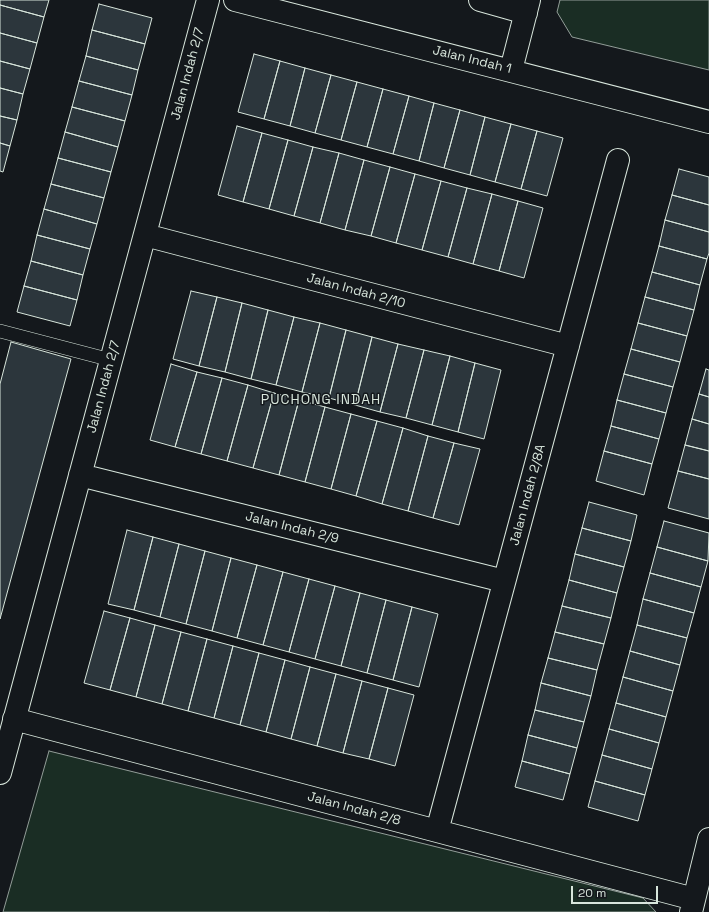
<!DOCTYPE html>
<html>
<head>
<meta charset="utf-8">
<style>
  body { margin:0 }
  #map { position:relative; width:709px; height:912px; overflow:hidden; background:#14181c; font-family:"Space Grotesk",sans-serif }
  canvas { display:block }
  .scale { position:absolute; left:571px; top:886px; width:87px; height:18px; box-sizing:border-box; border:2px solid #d8e6dc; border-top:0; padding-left:5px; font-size:12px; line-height:14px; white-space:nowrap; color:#d8e6dc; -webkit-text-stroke:3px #14181c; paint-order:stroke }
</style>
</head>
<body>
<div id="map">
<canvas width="709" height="912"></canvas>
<div class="scale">20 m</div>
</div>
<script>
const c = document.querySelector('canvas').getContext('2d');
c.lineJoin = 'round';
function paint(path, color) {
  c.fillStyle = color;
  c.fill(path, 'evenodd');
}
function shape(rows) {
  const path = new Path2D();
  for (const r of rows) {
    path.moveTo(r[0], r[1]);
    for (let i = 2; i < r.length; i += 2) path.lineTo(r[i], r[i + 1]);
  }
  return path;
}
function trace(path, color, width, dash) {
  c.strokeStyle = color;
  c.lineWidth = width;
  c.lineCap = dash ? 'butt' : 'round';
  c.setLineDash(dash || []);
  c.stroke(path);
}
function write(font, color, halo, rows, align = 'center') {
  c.font = font + ' "Space Grotesk",sans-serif';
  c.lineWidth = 3;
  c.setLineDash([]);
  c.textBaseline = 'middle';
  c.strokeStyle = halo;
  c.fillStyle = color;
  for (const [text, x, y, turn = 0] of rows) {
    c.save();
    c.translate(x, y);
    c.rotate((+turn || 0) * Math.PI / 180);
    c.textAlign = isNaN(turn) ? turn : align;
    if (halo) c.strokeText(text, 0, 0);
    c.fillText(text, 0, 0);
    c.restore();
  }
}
const green = shape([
  [560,0,709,0,709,70,572,37,557,12,560,0],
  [49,751,643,898,656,912,3,912,49,751]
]);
const building = shape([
  [0,0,49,0,44,17,0,5,0,0],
  [99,4,152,18,145,44,92,30,99,4],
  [0,5,44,17,37,43,0,33,0,5],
  [92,30,145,44,138,70,86,56,92,30],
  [0,33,37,43,30,69,0,61,0,33],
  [254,54,280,61,264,119,238,112,254,54],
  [86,56,138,70,132,95,79,81,86,56],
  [0,61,30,69,23,94,0,88,0,61],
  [280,61,305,68,290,126,264,119,280,61],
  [305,68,331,75,315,133,290,126,305,68],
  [331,75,357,82,341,140,315,133,331,75],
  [79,81,132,95,125,121,72,107,79,81],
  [357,82,383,89,367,147,341,140,357,82],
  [0,88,23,94,17,120,0,116,0,88],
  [383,89,409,96,393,154,367,147,383,89],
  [409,96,434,103,419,161,393,154,409,96],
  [434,103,460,110,444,168,419,161,434,103],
  [72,107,125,121,118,147,65,132,72,107],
  [460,110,485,117,470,175,444,168,460,110],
  [0,116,17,120,10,146,0,143,0,116],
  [485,117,511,124,495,182,470,175,485,117],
  [511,124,537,131,521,189,495,182,511,124],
  [237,126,262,133,243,202,218,195,237,126],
  [537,131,563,138,547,196,521,189,537,131],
  [65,132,118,147,111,172,58,158,65,132],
  [262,133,288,140,269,209,243,202,262,133],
  [288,140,313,147,294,216,269,209,288,140],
  [0,143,10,146,3,172,0,171,0,143],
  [313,147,339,153,320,223,294,216,313,147],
  [339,153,364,160,345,230,320,223,339,153],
  [58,158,111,172,104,198,51,184,58,158],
  [364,160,390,167,371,236,345,230,364,160],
  [390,167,415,174,396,243,371,236,390,167],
  [679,169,709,177,709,205,672,195,679,169],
  [415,174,441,181,422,250,396,243,415,174],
  [441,181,467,188,448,257,422,250,441,181],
  [51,184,104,198,97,224,44,209,51,184],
  [467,188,492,194,473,264,448,257,467,188],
  [492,194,518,201,499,271,473,264,492,194],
  [672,195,709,205,709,232,665,220,672,195],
  [518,201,543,208,524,278,499,271,518,201],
  [44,209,97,224,90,249,37,235,44,209],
  [665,220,709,232,709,253,707,259,659,246,665,220],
  [37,235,90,249,83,275,31,261,37,235],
  [659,246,707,259,700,285,652,272,659,246],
  [31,261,83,275,77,300,24,286,31,261],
  [652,272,700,285,694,310,645,297,652,272],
  [24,286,77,300,70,326,17,312,24,286],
  [191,291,217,297,199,366,173,359,191,291],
  [217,297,242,303,225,372,199,366,217,297],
  [645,297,694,310,687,336,638,323,645,297],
  [242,303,268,310,251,379,225,372,242,303],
  [268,310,294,317,276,385,251,379,268,310],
  [294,317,320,323,302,392,276,385,294,317],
  [320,323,346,330,329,398,302,392,320,323],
  [638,323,687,336,680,362,631,349,638,323],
  [346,330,372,337,355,405,329,398,346,330],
  [372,337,398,344,380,412,355,405,372,337],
  [11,342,71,359,0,619,0,384,11,342],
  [398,344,424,350,406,418,380,412,398,344],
  [631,349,680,362,673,387,624,374,631,349],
  [424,350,450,356,432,425,406,418,424,350],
  [450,356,475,363,458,432,432,425,450,356],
  [475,363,501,370,484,439,458,432,475,363],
  [171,364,197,372,175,447,150,440,171,364],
  [706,369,709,370,709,397,699,394,706,369],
  [197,372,222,378,201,454,175,447,197,372],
  [624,374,673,387,666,413,617,400,624,374],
  [222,378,248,385,227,461,201,454,222,378],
  [248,385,274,393,253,468,227,461,248,385],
  [274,393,299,400,279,475,253,468,274,393],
  [699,394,709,397,709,424,692,419,699,394],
  [299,400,325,407,305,482,279,475,299,400],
  [617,400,666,413,659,439,611,426,617,400],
  [325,407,351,414,331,489,305,482,325,407],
  [351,414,377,421,356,496,331,489,351,414],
  [692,419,709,424,709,451,685,445,692,419],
  [377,421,403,428,382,504,356,496,377,421],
  [611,426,659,439,652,464,604,451,611,426],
  [403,428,428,436,408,511,382,504,403,428],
  [428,436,454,443,433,518,408,511,428,436],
  [454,443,480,449,459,525,433,518,454,443],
  [685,445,709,451,709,479,678,471,685,445],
  [604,451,652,464,644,495,596,481,604,451],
  [678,471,709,479,709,519,668,508,678,471],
  [589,502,637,515,631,541,582,528,589,502],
  [664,521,709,533,708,561,657,547,664,521],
  [582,528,631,541,624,567,575,554,582,528],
  [127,530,153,537,134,610,108,604,127,530],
  [153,537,179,544,160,617,134,610,153,537],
  [179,544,205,551,186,624,160,617,179,544],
  [657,547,708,561,701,587,650,573,657,547],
  [205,551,231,558,212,631,186,624,205,551],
  [575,554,624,567,617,593,569,580,575,554],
  [231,558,257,565,237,638,212,631,231,558],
  [257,565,283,572,263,645,237,638,257,565],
  [283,572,309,579,289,652,263,645,283,572],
  [650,573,701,587,694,613,643,599,650,573],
  [309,579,335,586,315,659,289,652,309,579],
  [569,580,617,593,611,618,562,606,569,580],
  [335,586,360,593,341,666,315,659,335,586],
  [360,593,386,600,367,673,341,666,360,593],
  [643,599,694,613,687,638,637,625,643,599],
  [386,600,412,607,393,680,367,673,386,600],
  [562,606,611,618,604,644,555,632,562,606],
  [412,607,438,614,419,687,393,680,412,607],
  [104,611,130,618,110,690,84,683,104,611],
  [130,618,155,625,136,697,110,690,130,618],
  [155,625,181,632,162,704,136,697,155,625],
  [637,625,687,638,680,665,630,651,637,625],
  [181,632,207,639,188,711,162,704,181,632],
  [555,632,604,644,597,670,548,658,555,632],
  [207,639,233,646,214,718,188,711,207,639],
  [233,646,259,653,240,725,214,718,233,646],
  [630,651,680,665,673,691,623,677,630,651],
  [259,653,285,660,266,732,240,725,259,653],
  [548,658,597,670,591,696,541,683,548,658],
  [285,660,310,667,291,739,266,732,285,660],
  [310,667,336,674,317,746,291,739,310,667],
  [336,674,362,681,343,753,317,746,336,674],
  [623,677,673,691,666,717,616,703,623,677],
  [362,681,388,688,369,759,343,753,362,681],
  [541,683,591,696,584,722,535,710,541,683],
  [388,688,414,695,395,766,369,759,388,688],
  [616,703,666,717,659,743,609,729,616,703],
  [535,710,584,722,577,748,528,735,535,710],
  [609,729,659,743,652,769,602,755,609,729],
  [528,735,577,748,570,774,522,761,528,735],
  [602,755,652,769,645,795,595,781,602,755],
  [522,761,570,774,563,800,515,787,522,761],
  [595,781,645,795,638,821,588,807,595,781]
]);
const lane = shape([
  [0,331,111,360]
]);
const street = shape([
  [235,0,709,122],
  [480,0,526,13],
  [511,70,529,0],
  [145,235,568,346],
  [80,475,504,581],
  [14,719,694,899],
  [0,773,208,0],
  [437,831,618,160],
  [691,912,709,839]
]);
const streetNames = [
  ["Jalan Indah 1",472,60,14],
  ["Jalan Indah 2/7",188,74,-75],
  ["Jalan Indah 2/10",356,291,15],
  ["Jalan Indah 2/7",104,387,-75],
  ["Jalan Indah 2/8A",528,495,-75],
  ["Jalan Indah 2/9",292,528,14],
  ["Jalan Indah 2/8",354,809,15]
];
const neighbourhoodNames = [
  ["PUCHONG INDAH",321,400]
];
paint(green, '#1a2d24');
trace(green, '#939e99', 1);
paint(building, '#2c363c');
trace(building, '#d8e6dc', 1);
trace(lane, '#d8e6dc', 14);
trace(street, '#d8e6dc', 24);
trace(lane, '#14181c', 13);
trace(street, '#14181c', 22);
write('13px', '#d8e6dc', '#14181c', streetNames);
c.letterSpacing = '1px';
write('14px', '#d8e6dc', '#14181c', neighbourhoodNames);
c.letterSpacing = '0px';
</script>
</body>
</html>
